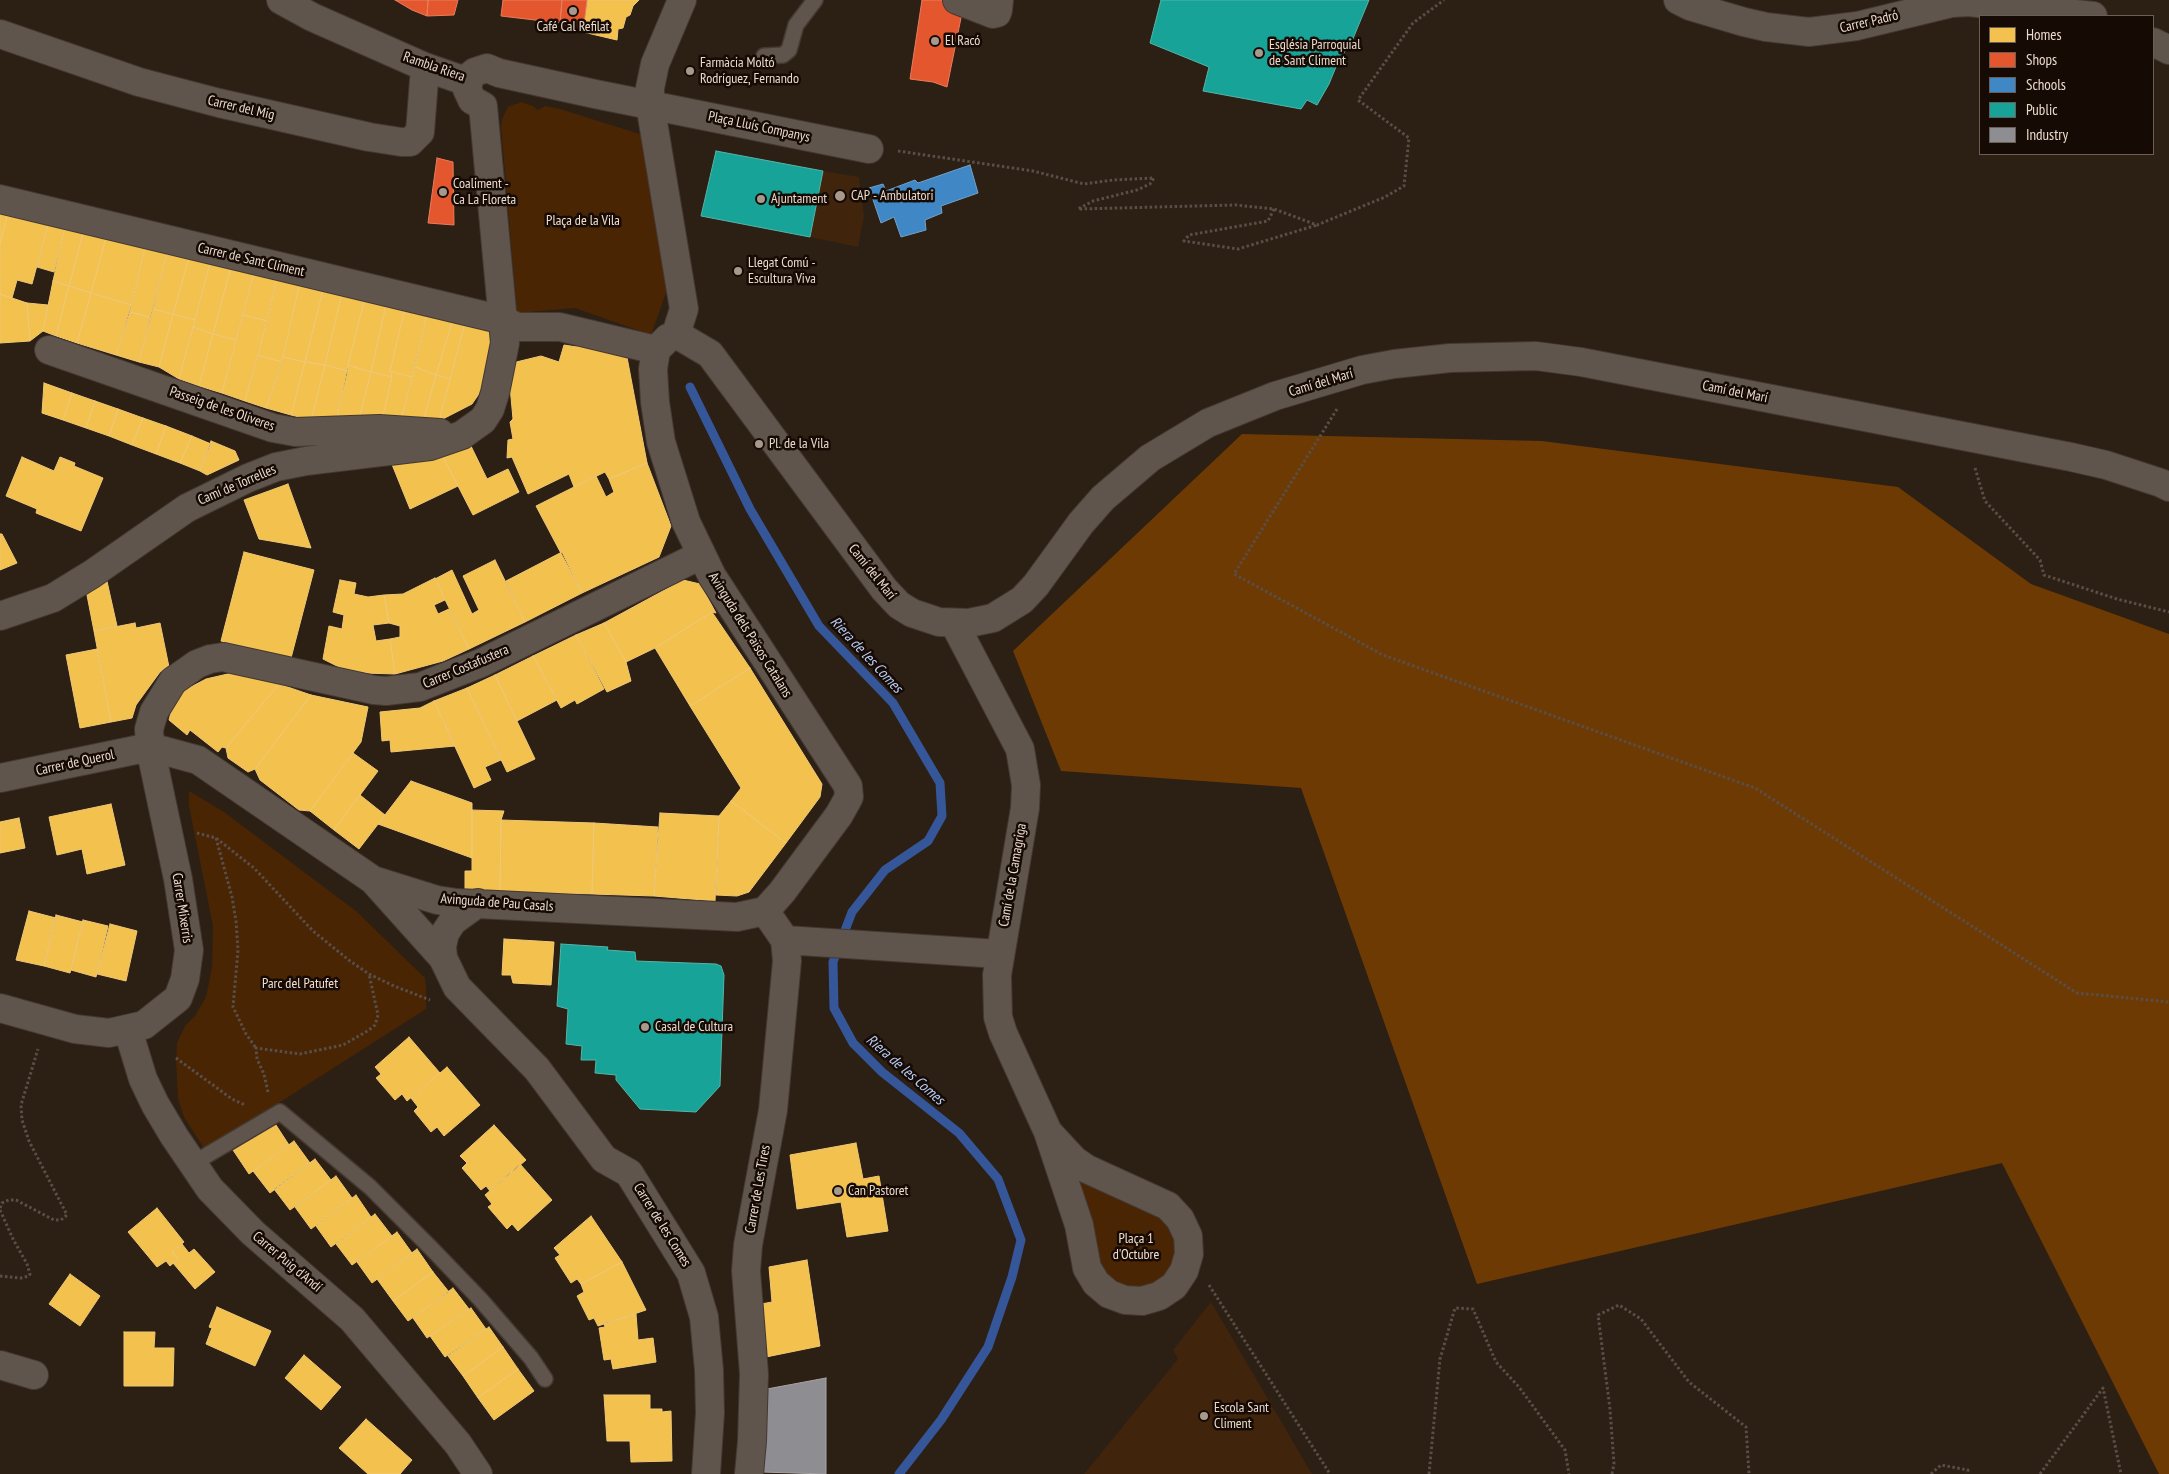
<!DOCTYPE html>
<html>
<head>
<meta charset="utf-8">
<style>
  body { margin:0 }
  #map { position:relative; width:2169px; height:1474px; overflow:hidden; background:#2c1f14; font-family:"PT Sans Narrow",sans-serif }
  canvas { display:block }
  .legend { position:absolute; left:1979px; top:15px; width:175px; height:140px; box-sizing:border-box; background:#160b04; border:1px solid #6b5e55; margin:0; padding:6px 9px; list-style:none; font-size:15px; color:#ebdace }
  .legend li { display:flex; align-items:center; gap:10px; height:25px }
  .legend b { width:25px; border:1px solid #6b5e55 }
</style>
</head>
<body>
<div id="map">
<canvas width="2169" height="1474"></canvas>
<ul class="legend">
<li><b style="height:14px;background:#f2c14e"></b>Homes</li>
<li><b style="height:14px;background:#e4572e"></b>Shops</li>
<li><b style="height:14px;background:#3f88c5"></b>Schools</li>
<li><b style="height:14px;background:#17a398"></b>Public</li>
<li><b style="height:14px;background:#8d8d92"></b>Industry</li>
</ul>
</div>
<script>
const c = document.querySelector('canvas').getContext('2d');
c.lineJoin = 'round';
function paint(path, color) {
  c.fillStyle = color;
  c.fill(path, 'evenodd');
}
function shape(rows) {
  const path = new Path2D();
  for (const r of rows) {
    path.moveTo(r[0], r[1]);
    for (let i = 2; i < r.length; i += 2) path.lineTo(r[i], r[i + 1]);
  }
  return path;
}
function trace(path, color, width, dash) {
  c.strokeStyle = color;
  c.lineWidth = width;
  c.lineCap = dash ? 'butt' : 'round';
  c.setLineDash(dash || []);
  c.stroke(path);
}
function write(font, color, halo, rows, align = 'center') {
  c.font = font + ' "PT Sans Narrow",sans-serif';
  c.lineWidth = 5;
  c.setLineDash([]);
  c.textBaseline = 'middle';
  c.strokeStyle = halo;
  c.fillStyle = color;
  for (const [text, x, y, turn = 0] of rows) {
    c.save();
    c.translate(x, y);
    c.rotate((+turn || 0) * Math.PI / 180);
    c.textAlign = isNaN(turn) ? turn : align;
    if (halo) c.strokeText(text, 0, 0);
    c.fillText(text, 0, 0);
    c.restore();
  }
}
const built = shape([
  [823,171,859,177,864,216,858,247,810,237],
  [1211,1302,1312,1474,1084,1474,1178,1359,1173,1350]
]);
const green = shape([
  [521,102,533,106,538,110,545,106,560,109,646,136,667,290,651,335,575,308,517,313,501,126,502,119,508,107],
  [189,791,224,812,356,911,425,978,426,988,426,1009,205,1150,184,1117,178,1099,176,1061,177,1043,185,1026,195,1016,206,997,212,968,213,926,189,806],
  [1082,1173,1173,1225,1179,1252,1167,1277,1144,1289,1117,1285,1098,1265,1073,1180]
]);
const forest = shape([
  [1242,434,1542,441,1898,487,2031,584,2169,634,2169,1474,2159,1474,2002,1163,1477,1284,1301,788,1061,771,1013,651]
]);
const homes = shape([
  [587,0,639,0,633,6,630,15,626,17,623,28,618,29,617,40,583,32,587,0],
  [0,211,8,213,0,244,0,211],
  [8,213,48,224,32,284,17,280,12,298,0,294,0,244,8,213],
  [48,224,65,228,54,272,37,267,48,224],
  [65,228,83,233,69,286,53,281,65,228],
  [83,233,106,238,91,293,69,286,83,233],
  [106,238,145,248,131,305,91,293,106,238],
  [145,248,167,253,150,317,130,312,145,248],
  [167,253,189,258,173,314,153,309,167,253],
  [189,258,210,263,195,320,173,314,189,258],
  [210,263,231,267,213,334,193,327,210,263],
  [231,267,254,272,236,340,213,334,231,267],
  [254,272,277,278,267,321,243,315,254,272],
  [277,278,300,282,282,362,258,355,277,278],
  [53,281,69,286,56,336,43,331,53,281],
  [300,282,323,290,305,362,283,357,300,282],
  [69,286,91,293,77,343,56,336,69,286],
  [323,290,342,293,325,365,305,362,323,290],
  [91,293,131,305,116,355,77,343,91,293],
  [342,293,365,298,348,365,348,371,325,365,342,293],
  [0,294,27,303,30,341,0,343,0,294],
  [365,298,386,305,371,372,348,365,365,298],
  [27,303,48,305,43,331,30,341,27,303],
  [386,305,405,308,390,371,392,377,371,372,386,305],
  [405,308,427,313,412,377,390,371,405,308],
  [153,309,173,314,159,367,139,362,153,309],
  [130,312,150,317,139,362,116,355,130,312],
  [427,313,453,319,436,375,415,367,427,313],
  [173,314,195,320,179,379,159,367,173,314],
  [243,315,267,321,245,401,222,393,243,315],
  [453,319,466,319,450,379,436,375,453,319],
  [466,319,499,327,483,388,472,404,439,421,466,319],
  [193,327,213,334,199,386,179,379,193,327],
  [213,334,236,340,222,393,199,386,213,334],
  [577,342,600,347,598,350,626,352,647,463,609,479,605,472,574,487,569,474,528,494,512,457,507,458,508,440,513,439,510,422,513,419,508,364,541,356,559,362,564,345,577,347,577,342],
  [258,355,282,362,266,408,245,401,258,355],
  [283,357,305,362,291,415,266,408,283,357],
  [305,362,325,365,311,420,291,415,305,362],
  [325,365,348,371,337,418,311,420,325,365],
  [348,365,371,372,360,415,337,418,348,365],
  [415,367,436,375,423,422,402,416,415,367],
  [390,371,412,377,402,416,382,420,392,377,390,371],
  [371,372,392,377,382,420,360,415,371,372],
  [436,375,450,379,439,421,423,422,436,375],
  [44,383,72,393,63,420,42,413,44,383],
  [72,393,95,401,86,428,63,420,72,393],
  [95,401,118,409,109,436,86,428,95,401],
  [118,409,143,418,132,445,109,436,118,409],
  [143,418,166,426,156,454,132,445,143,418],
  [166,426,192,436,180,463,156,454,166,426],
  [192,436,211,444,200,471,180,463,192,436],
  [211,441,235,451,239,460,207,475,200,471,211,441],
  [470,444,487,479,508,469,519,492,473,515,441,453,470,444],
  [441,453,458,486,410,509,391,462,441,453],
  [22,457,54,471,60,457,75,463,74,466,103,478,81,531,36,513,37,509,6,496,22,457],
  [647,463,671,526,659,557,582,593,536,506,596,476,606,497,614,492,609,479,647,463],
  [288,484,311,548,259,539,244,500,288,484],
  [0,534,2,534,17,563,0,570,0,534],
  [244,552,314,570,291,658,221,641,244,552],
  [562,552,582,593,525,622,506,581,562,552],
  [495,560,525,622,469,649,435,579,452,570,472,614,479,610,463,576,495,560],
  [106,577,117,626,94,631,86,590,106,577],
  [435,578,445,600,434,605,438,614,449,609,469,649,443,661,395,674,390,639,400,637,400,626,389,623,384,595,403,594,435,578],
  [340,580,356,583,354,594,368,597,384,595,389,623,373,625,376,641,390,639,395,674,365,673,341,668,323,659,329,626,342,629,344,615,333,612,340,580],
  [683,580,700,584,716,613,712,612,655,648,626,662,604,623,683,580],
  [712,612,750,668,690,706,655,648,712,612],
  [135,623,136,628,160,623,169,667,160,672,136,705,132,718,111,722,94,631,135,623],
  [604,623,626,662,631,681,607,692,576,635,604,623],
  [576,635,604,689,577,704,575,700,561,708,533,656,576,635],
  [97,649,111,722,80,728,66,655,97,649],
  [533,656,557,700,517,721,495,675,533,656],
  [750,668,822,784,820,797,786,843,731,801,741,788,690,706,750,668],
  [232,673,279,684,226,748,222,747,218,752,190,730,187,735,169,720,174,701,187,689,206,679,232,673],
  [495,675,535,759,507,772,467,688,495,675],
  [279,684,311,695,255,769,248,772,228,758,226,748,279,684],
  [467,688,501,760,485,767,491,780,474,788,434,701,467,688],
  [311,695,368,707,361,742,310,811,299,810,260,780,255,769,311,695],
  [434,701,455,746,391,752,390,740,382,741,380,712,420,708,434,701],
  [353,753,378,771,334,830,310,811,353,753],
  [411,781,472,803,472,858,378,824,411,781],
  [360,795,385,815,359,849,334,830,360,795],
  [731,801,786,843,749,892,737,896,716,895,719,816,731,801],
  [111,804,125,865,87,874,82,849,57,855,49,817,111,804],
  [472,810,504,811,501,820,500,892,465,891,465,871,472,871,472,810],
  [660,813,719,816,715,901,654,896,660,813],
  [19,818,25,848,0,853,0,822,19,818],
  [501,820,594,823,592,894,500,892,501,820],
  [594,823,658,827,654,896,592,894,594,823],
  [29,911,56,918,44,966,16,960,29,911],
  [56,915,83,922,70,973,44,966,56,915],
  [83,920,108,926,96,977,71,970,83,920],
  [110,924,137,931,126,981,97,974,110,924],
  [504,939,554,942,551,985,513,983,511,975,502,975,504,939],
  [409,1037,440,1073,407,1101,402,1094,395,1100,376,1078,381,1074,375,1067,409,1037],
  [447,1067,480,1105,444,1136,437,1127,431,1132,414,1111,418,1107,411,1098,447,1067],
  [274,1122,289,1145,249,1174,233,1150,274,1122],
  [494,1125,526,1160,490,1191,486,1186,481,1190,462,1168,467,1163,460,1156,494,1125],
  [294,1141,310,1163,270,1193,253,1171,294,1141],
  [856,1143,863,1179,879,1176,888,1231,847,1237,841,1202,797,1209,790,1155,856,1143],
  [315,1159,331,1180,290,1210,274,1189,315,1159],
  [520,1164,552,1200,518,1231,512,1224,507,1229,488,1207,492,1204,485,1195,520,1164],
  [336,1176,352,1198,311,1229,295,1207,336,1176],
  [356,1195,371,1217,331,1247,316,1226,356,1195],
  [157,1208,184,1242,172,1252,178,1259,170,1266,166,1261,157,1267,128,1232,157,1208],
  [375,1214,392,1236,352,1265,336,1244,375,1214],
  [591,1216,622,1262,581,1284,577,1279,571,1283,555,1258,560,1255,554,1248,591,1216],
  [397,1232,412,1253,372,1283,357,1262,397,1232],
  [182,1244,189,1253,194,1249,215,1272,195,1289,173,1263,178,1259,172,1252,182,1244],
  [417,1249,433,1272,393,1301,377,1279,417,1249],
  [807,1260,820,1346,766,1357,756,1305,772,1302,769,1267,807,1260],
  [622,1262,646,1310,598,1326,594,1318,589,1320,577,1296,584,1292,581,1284,622,1262],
  [433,1272,449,1292,408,1321,393,1301,433,1272],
  [70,1274,100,1296,80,1326,49,1304,70,1274],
  [453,1288,469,1309,427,1338,413,1318,453,1288],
  [217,1307,271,1331,255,1366,206,1344,212,1328,209,1327,217,1307],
  [471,1308,486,1329,445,1357,430,1336,471,1308],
  [636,1314,638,1340,653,1338,656,1362,613,1369,611,1359,604,1360,599,1328,605,1327,604,1323,636,1314],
  [489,1327,503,1347,463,1376,448,1356,489,1327],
  [124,1332,155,1332,154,1348,174,1348,173,1386,124,1386,124,1332],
  [503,1347,518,1369,478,1398,463,1376,503,1347],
  [304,1355,341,1387,321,1410,285,1378,304,1355],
  [518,1369,534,1391,494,1420,478,1398,518,1369],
  [604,1395,650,1395,650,1409,662,1409,662,1412,671,1411,672,1461,631,1462,630,1441,607,1441,604,1395],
  [366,1419,412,1460,400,1474,368,1474,339,1448,366,1419]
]);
const shops = shape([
  [395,0,428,0,427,16,412,10,395,0],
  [428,0,458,0,454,15,427,16,428,0],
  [503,0,562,0,560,23,501,16,503,0],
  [562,0,587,0,583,32,560,23,562,0],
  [922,0,946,0,963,8,947,87,933,82,910,79,922,0],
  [437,158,453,162,454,225,428,223,437,158]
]);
const schools = shape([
  [970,165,978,193,941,206,942,213,925,220,926,230,901,237,894,217,881,223,869,188,883,184,886,191,915,180,918,183,970,165]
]);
const public = shape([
  [1161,0,1369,0,1352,41,1338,62,1329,84,1317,105,1307,100,1301,109,1203,91,1209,67,1150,43,1161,0],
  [716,151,823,171,810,237,701,216,716,151],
  [561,944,608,947,607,950,635,952,636,961,716,964,721,966,724,975,720,1086,696,1112,640,1109,616,1080,616,1075,595,1073,596,1060,581,1060,582,1046,566,1044,568,1009,557,1006,561,944]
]);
const industry = shape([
  [826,1378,826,1474,762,1472,767,1389,826,1378]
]);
const stream = shape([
  [690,387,750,509,819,626,893,703,940,783,942,816,928,841,885,870,852,912,833,962,834,1008,853,1043,882,1072,959,1133,998,1179,1021,1240,1012,1277,988,1347,941,1420,899,1474]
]);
const path = shape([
  [898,151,1033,171,1084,184,1113,180,1154,178,1150,184,1137,190,1093,201,1078,209,1236,205,1274,209,1317,225,1385,197,1404,186,1409,138,1358,100,1413,23,1444,0],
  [1274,209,1268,221,1189,235,1184,241,1238,249,1317,225],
  [1337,409,1234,574,1383,655,1755,788,2077,993,2169,1002],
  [1975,468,1985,501,2040,560,2044,575,2117,599,2169,612],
  [197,833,216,838,254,868,313,931,350,961,369,974,394,986,430,1000],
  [216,838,232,897,236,921,238,950,233,1007,246,1034,256,1048],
  [176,1058,232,1099,245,1105],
  [268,1092,264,1074,257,1059,256,1048,300,1054,343,1045,369,1030,375,1025,378,1015,369,974],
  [0,1208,2,1203,9,1200,16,1200,54,1220,61,1220,67,1215,29,1141,22,1120,21,1105,38,1049],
  [0,1210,13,1239,27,1264,30,1274,29,1276,21,1278,0,1276],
  [1209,1285,1330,1474],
  [1429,1474,1440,1359,1455,1308,1473,1309,1496,1362,1519,1387,1565,1450,1569,1474],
  [1612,1474,1614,1464,1610,1409,1598,1315,1619,1305,1641,1319,1689,1382,1746,1427,1749,1474],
  [1931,1474,1941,1465,1968,1470,1967,1474],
  [2040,1474,2103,1388,2121,1474]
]);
const lane = shape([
  [764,56,783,55,789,50,796,25,815,0],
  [192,1164,280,1112,370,1187,431,1248,480,1299,531,1358,545,1379]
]);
const street = shape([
  [281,0,312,17,425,67,468,82],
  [957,0,993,14,997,13,998,10,999,0],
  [1678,0,1690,6,1744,22,1766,27,1809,32,1857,26,1952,3,1969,2,2093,16],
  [0,34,139,82,219,103,369,137,401,142,410,142,420,132,425,67],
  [2153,42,2169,50],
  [0,199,503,320,517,327,560,327,656,350],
  [676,334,710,354,884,589,899,605,912,613,939,622,969,623,993,618,1022,600,1036,585,1081,523,1103,498,1150,458,1208,423,1275,396,1362,370,1394,364,1450,358,1536,356,1581,362,2071,457,2106,465,2161,483,2169,487],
  [676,334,684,309,650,104,650,88,655,64,682,0],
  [668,338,656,350,653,369,655,402,661,442,686,522,712,576,848,786,849,797,839,815,782,892,765,911],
  [49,350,273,428,295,432,379,429,440,433],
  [0,616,53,598,92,574,187,508,248,478,276,467,306,461,430,446,462,435,483,420,490,409,495,393,505,343,483,106,472,100,467,89,470,76,475,72,487,68,499,73,595,94,869,149],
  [954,623,1020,749,1026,785,1025,808,997,975,998,1017,1003,1033,1048,1132,1079,1225,1087,1268,1096,1283,1109,1294,1125,1300,1142,1301,1159,1296,1174,1286,1184,1271,1189,1254,1188,1236,1180,1219,1168,1206,1087,1169,1074,1160,1048,1132],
  [0,778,150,747,198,760,373,880,437,900,457,903,737,917,765,911],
  [373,880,443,958,457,987,537,1069,604,1159,629,1173,691,1273,704,1317,709,1370,710,1413,706,1474],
  [785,940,999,954],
  [443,958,442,946,445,933,453,921,478,903],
  [0,1008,75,1029,109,1033,144,1025,178,998,185,979,189,950,178,879,150,747,149,729,154,712,173,681,197,664,210,659,223,657,374,690,386,691,420,687,481,663,701,555],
  [128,1030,143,1079,155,1104,174,1136,210,1189,253,1233,352,1319,458,1444,478,1474],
  [0,1365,34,1375],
  [749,1474,752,1441,754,1374,746,1271,748,1245,773,1110,787,961,785,940,765,911]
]);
const markers = [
  [573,11,5,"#a8998d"],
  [935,41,5,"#a8998d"],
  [1259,53,5,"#a8998d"],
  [690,71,5,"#a8998d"],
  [443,192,5,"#a8998d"],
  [840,196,6,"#a8998d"],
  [761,199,5,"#a8998d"],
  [738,271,5,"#a8998d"],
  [759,444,5,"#a8998d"],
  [645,1027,5,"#a8998d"],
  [838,1191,5,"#a8998d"],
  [1204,1416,5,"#a8998d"]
];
const streetNames = [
  ["Carrer Padró",1869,22,-13],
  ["Rambla Riera",434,67,19],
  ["Carrer del Mig",241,108,13],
  ["Plaça Lluís Companys",759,127,12],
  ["Carrer de Sant Climent",251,260,13],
  ["Camí del Marí",1321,383,-17],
  ["Camí del Marí",1735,392,11],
  ["Passeig de les Oliveres",222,409,19],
  ["Camí de Torrelles",237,485,-23],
  ["Camí del Marí",872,572,51],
  ["Avinguda dels Països Catalans",750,635,58],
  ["Carrer Costafustera",466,667,-23],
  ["Carrer de Querol",75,763,-12],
  ["Camí de la Camagriga",1013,875,-80],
  ["Avinguda de Pau Casals",497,903,4],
  ["Carrer Mixerris",182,908,81],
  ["Carrer de Les Tires",758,1189,-80],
  ["Carrer de les Comes",662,1225,58],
  ["Carrer Puig d'Andí",287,1262,40]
];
const poiNames = [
  ["Café Cal Refilat",573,27,"center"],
  ["El Racó",945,41],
  ["Església Parroquial",1269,45],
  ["de Sant Climent",1269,61],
  ["Farmàcia Moltó",700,63],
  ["Rodríguez, Fernando",700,79],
  ["Coaliment -",453,184],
  ["Ca La Floreta",453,200],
  ["CAP - Ambulatori",851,196],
  ["Ajuntament",771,199],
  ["Llegat Comú -",748,263],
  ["Escultura Viva",748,279],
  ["Pl. de la Vila",769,444],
  ["Casal de Cultura",655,1027],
  ["Can Pastoret",848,1191],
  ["Escola Sant",1214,1408],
  ["Climent",1214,1424]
];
const parkNames = [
  ["Plaça de la Vila",583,221],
  ["Parc del Patufet",300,984],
  ["Plaça 1",1136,1239],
  ["d'Octubre",1136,1255]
];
const waterNames = [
  ["Riera de les Comes",866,655,47],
  ["Riera de les Comes",905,1070,41]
];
paint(built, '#41240c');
paint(green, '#492504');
paint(forest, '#6e3a04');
paint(homes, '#f2c14e');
trace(homes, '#f0c874', 1);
paint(shops, '#e4572e');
trace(shops, '#e67e5e', 1);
paint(schools, '#3f88c5');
trace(schools, '#73a1c8', 1);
paint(public, '#17a398');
trace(public, '#57b4a8', 1);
paint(industry, '#8d8d92');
trace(industry, '#a9a4a4', 1);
trace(stream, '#36569a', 9);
trace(lane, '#443831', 18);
trace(street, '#443831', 30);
trace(path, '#594f49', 3, [2.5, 2.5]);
trace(lane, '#60554c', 15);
trace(street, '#60554c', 28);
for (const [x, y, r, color] of markers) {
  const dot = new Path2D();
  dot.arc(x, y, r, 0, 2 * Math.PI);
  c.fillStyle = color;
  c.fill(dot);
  trace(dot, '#160b04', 2);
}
write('14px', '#ebdace', '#160b04', streetNames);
write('14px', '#ebdace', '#160b04', poiNames, 'left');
write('14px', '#f4decf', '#160b04', parkNames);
write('italic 15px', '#b7ccf6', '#160b04', waterNames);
</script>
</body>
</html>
